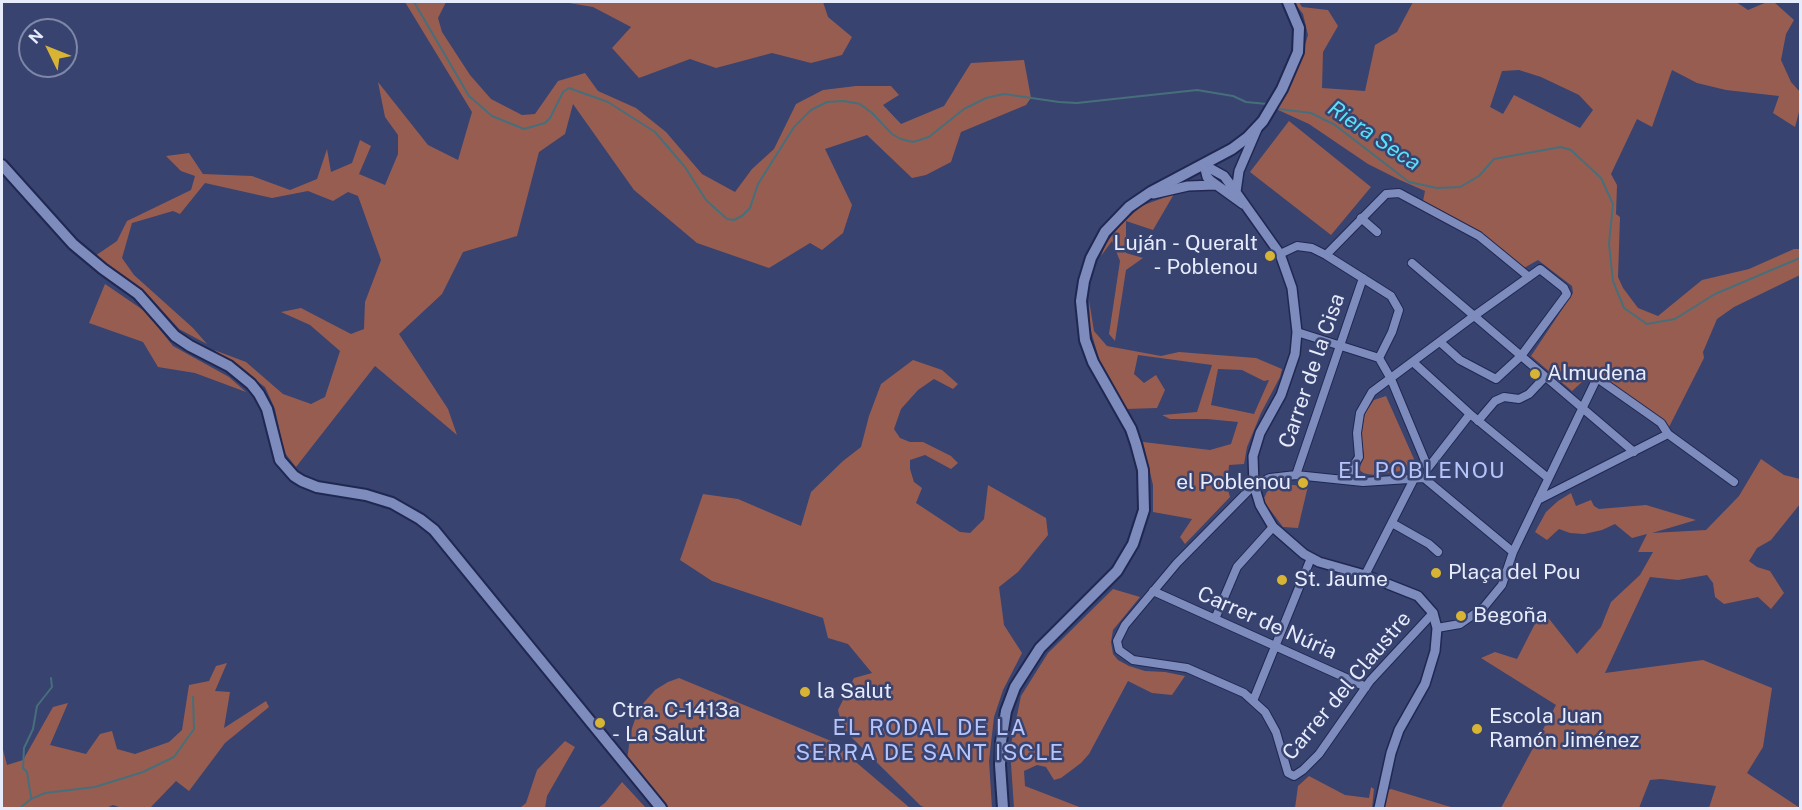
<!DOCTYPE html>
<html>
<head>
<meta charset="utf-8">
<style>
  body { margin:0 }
  #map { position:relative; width:1802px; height:810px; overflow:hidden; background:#384370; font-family:"Public Sans",sans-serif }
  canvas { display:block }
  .frame { position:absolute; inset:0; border:3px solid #e7ecfd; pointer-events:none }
  .north { position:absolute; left:18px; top:18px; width:60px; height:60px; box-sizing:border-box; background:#384370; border:2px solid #7e87a8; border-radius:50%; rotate:313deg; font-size:16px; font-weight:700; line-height:24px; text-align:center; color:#e7ecfd }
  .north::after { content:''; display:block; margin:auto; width:21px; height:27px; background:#d8b434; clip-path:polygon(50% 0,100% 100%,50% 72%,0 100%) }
</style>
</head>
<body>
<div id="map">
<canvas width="1802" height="810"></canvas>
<div class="frame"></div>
<div class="north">N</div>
</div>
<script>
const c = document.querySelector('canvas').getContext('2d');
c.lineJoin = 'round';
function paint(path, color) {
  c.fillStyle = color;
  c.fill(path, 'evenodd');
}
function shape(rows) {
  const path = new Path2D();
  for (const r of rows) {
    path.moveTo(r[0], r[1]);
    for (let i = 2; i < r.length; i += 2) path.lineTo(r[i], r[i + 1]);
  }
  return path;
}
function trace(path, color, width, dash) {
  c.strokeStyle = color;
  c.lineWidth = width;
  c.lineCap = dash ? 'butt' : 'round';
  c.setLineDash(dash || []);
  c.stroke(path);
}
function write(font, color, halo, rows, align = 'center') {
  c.font = font + ' "Public Sans",sans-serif';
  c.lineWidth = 5;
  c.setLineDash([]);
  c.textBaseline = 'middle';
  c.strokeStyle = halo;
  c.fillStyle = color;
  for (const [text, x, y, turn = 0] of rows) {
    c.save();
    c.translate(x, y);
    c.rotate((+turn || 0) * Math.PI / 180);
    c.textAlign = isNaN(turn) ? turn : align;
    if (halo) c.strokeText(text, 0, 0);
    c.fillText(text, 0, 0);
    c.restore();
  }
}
const green = shape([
  [405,2,446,2,438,18,442,32,470,75,491,99,522,115,535,114,558,81,585,73,598,91,636,108,666,132,702,174,735,192,752,169,774,149,796,104,823,90,856,86,891,86,899,95,883,105,901,124,944,106,971,63,1024,60,1031,98,1026,105,961,132,951,162,926,175,912,178,867,135,825,149,852,205,843,233,822,250,810,243,769,268,697,243,634,190,573,104,565,134,539,152,517,236,463,252,442,294,399,334,448,409,457,435,375,366,296,467,284,452,275,409,265,387,214,350,246,362,283,394,311,404,325,397,340,351,310,325,281,312,301,308,351,334,364,329,365,302,381,260,358,196,348,192,333,201,308,191,272,198,205,183,180,214,173,211,132,223,122,258,134,275,193,328,207,344,179,329,150,297,102,263,95,256,117,241,127,221,191,190,195,176,181,171,166,156,189,153,203,174,252,176,290,190,317,179,327,149,331,172,352,163,360,140,371,146,359,174,385,185,398,154,398,135,385,117,378,82,428,145,458,160,472,112],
  [563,2,823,2,828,17,852,37,842,55,811,63,772,53,716,68,690,59,639,78,612,48,631,27,593,7],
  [1294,2,1299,2,1302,7,1328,10,1338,26,1323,52,1322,88,1365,91,1375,45,1397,32,1413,2,1736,2,1748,10,1767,2,1774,2,1794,20,1786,34,1781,60,1791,82,1800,92,1800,108,1795,127,1773,113,1779,96,1726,90,1697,83,1672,70,1652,127,1637,119,1611,174,1617,185,1616,214,1620,217,1618,277,1623,288,1638,308,1658,316,1702,280,1749,269,1794,249,1800,249,1800,275,1734,307,1717,319,1703,352,1704,358,1669,427,1593,372,1572,391,1531,356,1573,293,1572,286,1538,260,1524,268,1488,239,1423,201,1425,191,1400,180,1368,164,1309,124,1276,109,1299,65,1308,35,1303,14],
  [1519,70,1541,77,1579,95,1593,110,1580,128,1514,95,1503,114,1490,107,1502,71],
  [1289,121,1371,187,1331,235,1250,172],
  [1174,194,1153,230,1126,221,1126,253,1143,258,1126,270,1115,341,1109,334,1120,261,1112,241,1101,256,1106,243,1120,226,1141,206],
  [105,284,146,312,173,346,229,377,246,392,195,373,158,367,143,342,89,323],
  [1089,300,1094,331,1107,346,1161,356,1179,352,1256,358,1282,369,1280,377,1261,413,1247,447,1244,464,1229,465,1227,487,1230,497,1185,544,1180,537,1192,519,1153,512,1153,485,1143,442,1210,450,1231,444,1238,422,1207,419,1170,419,1162,415,1197,412,1212,365,1138,355,1134,374,1144,383,1156,375,1165,390,1157,408,1126,409,1100,362,1090,328],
  [1218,369,1242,370,1264,381,1269,380,1254,414,1211,405],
  [913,360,942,370,958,384,953,389,934,379,918,390,901,409,894,429,900,438,910,442,923,442,951,456,958,463,951,469,925,455,910,460,910,469,914,482,922,488,916,503,960,532,970,533,984,519,988,485,1046,518,1048,535,1018,572,999,587,1004,625,1022,653,1003,690,994,717,989,761,992,808,928,808,921,806,842,728,838,710,854,678,872,673,848,644,828,638,823,618,712,581,680,560,703,494,738,499,801,526,811,492,843,461,861,447,869,416,881,384],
  [1386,396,1418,468,1377,475,1365,474,1359,470,1364,456,1361,434,1365,413,1374,400],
  [1761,459,1784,475,1800,479,1800,504,1771,540,1757,548,1749,561,1757,567,1770,571,1784,593,1771,609,1758,597,1724,604,1715,597,1713,583,1707,575,1678,580,1650,577,1605,673,1703,660,1772,688,1763,747,1747,773,1800,808,1709,808,1716,786,1661,779,1650,780,1639,808,1501,808,1556,705,1481,658,1495,652,1517,659,1542,610,1577,654,1601,627,1611,602,1640,575,1653,552,1638,552,1647,534,1632,538,1615,524,1602,530,1584,534,1570,533,1559,529,1547,540,1535,532,1546,512,1558,501,1571,493,1576,506,1591,500,1594,506,1599,509,1646,505,1696,520,1652,533,1706,530,1739,496],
  [1277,484,1308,486,1298,528,1283,527,1265,503,1264,498,1267,492],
  [1113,589,1140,597,1113,630,1111,642,1113,654,1118,660,1129,666,1145,671,1165,672,1185,676,1172,695,1152,693,1128,681,1089,754,1081,763,1061,778,1054,780,1046,767,1037,765,1024,771,1025,786,1082,808,1014,808,1010,749,1021,696,1048,653],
  [227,663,215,691,230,692,224,728,266,701,269,707,225,743,189,791,176,781,150,808,122,808,113,805,106,808,2,808,2,746,7,765,23,760,53,707,68,703,50,745,86,754,100,734,112,731,117,749,135,754,169,742,182,730,189,685,209,681,216,666],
  [679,678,831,741,910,808,667,808,627,760,631,731,639,708,655,690,668,682],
  [565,741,575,747,547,796,545,808,520,808,526,803,537,770],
  [1309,776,1345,795,1369,798,1371,787,1374,789,1372,808,1295,808,1298,786],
  [622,782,646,808,598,808,605,803],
  [1391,789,1454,808,1384,808,1388,790]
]);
const stream = shape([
  [414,2,469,96,492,116,524,129,545,123,550,118,563,92,569,88,608,102,655,132,685,167,706,200,727,219,734,220,742,216,750,208,758,184,794,127,811,110,827,102,844,101,860,104,872,113,892,134,901,139,913,142,929,137,964,109,986,98,1004,94,1059,102,1077,103,1197,90,1233,96,1246,102,1267,104],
  [1279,109,1311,113,1335,125,1409,182,1437,188,1460,187,1479,176,1494,159,1561,147,1571,150,1601,178,1613,204,1609,244,1613,281,1624,308,1647,324,1675,319,1715,294,1800,258],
  [31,797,27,772,23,768,24,748,33,729,37,706,52,687,51,678],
  [20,808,31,799,45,793,95,787,143,772,174,757,194,729,193,697]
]);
const minor = shape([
  [1361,218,1377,232],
  [1280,254,1297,246,1312,248,1326,255,1391,296,1399,310,1392,332,1379,358],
  [1326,255,1386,194,1399,193,1479,236,1529,277],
  [1412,263,1634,452],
  [1297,332,1379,358],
  [1379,358,1391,379,1428,468,1470,414],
  [1413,362,1470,414,1548,478],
  [1478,421,1495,401,1504,397,1519,399,1529,394,1545,377],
  [1296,475,1363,278],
  [1339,479,1349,473,1359,457,1357,433,1360,413,1372,392,1474,316,1540,269,1564,288,1567,294,1521,356,1496,379,1460,360,1440,342],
  [1538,500,1668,434,1734,482],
  [1392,523,1429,544,1438,552],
  [1365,575,1415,477],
  [1153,591,1366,687],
  [1433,613,1370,681,1319,754,1303,770,1294,776,1288,773,1276,732,1265,712,1244,693,1187,668,1133,660,1119,650,1117,641,1125,625,1177,563,1254,485,1270,478,1296,475,1363,482,1424,478,1513,552],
  [1215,619,1237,567,1273,527],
  [1437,628,1460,624,1484,607,1502,585,1513,552,1597,378,1661,423,1668,434],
  [1253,701,1311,558]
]);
const tertiary = shape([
  [1204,165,1224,176,1236,192,1280,254,1292,288,1297,332,1295,354,1281,395,1260,433,1253,456,1254,485,1260,505,1273,527,1304,554,1319,562,1365,575,1418,596,1433,613,1437,628,1435,651,1425,684,1399,730,1391,753,1379,808],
  [1204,165,1207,177,1211,181,1243,204],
  [1236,192,1239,171,1257,129],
  [1153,194,1188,186,1215,185]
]);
const secondary = shape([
  [2,165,73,244,103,269,138,294,175,336,190,346,229,366,251,384,259,394,267,409,280,460,294,476,302,481,317,487,366,495,392,503,420,519,434,530,661,808],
  [1003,808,1000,765,1001,742,1006,711,1015,687,1040,648,1117,571,1133,544,1144,510,1143,470,1136,444,1131,429,1093,362,1085,340,1081,301,1084,281,1091,258,1105,232,1129,207,1151,192,1232,149,1248,137,1263,121,1282,89,1298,52,1299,28,1288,2]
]);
const markers = [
  [1270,256,6,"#d8b434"],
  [1535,374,6,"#d8b434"],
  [1303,483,6,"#d8b434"],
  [1436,573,6,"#d8b434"],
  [1282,580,6,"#d8b434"],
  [1461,616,6,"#d8b434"],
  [805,692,6,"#d8b434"],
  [600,723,6,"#d8b434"],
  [1477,729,6,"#d8b434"]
];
const poiNames = [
  ["Luján - Queralt",1258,244,"right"],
  ["- Poblenou",1258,268,"right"],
  ["Almudena",1547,374],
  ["el Poblenou",1291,483,"right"],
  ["Plaça del Pou",1448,573],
  ["St. Jaume",1294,580],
  ["Begoña",1473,616],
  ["la Salut",817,692],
  ["Ctra. C-1413a",612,711],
  ["- La Salut",612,735],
  ["Escola Juan",1489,717],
  ["Ramón Jiménez",1489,741]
];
const streetNames = [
  ["Carrer de la Cisa",1312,371,-71],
  ["Carrer de Núria",1267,623,24],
  ["Carrer del Claustre",1347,686,-50]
];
const waterNames = [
  ["Riera Seca",1374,136,34]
];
const neighbourhoodNames = [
  ["EL POBLENOU",1422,471],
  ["EL RODAL DE LA",930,728],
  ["SERRA DE SANT ISCLE",930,753]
];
paint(green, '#985d51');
trace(stream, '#476f7b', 2);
trace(minor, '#202852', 10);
trace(tertiary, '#202852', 12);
trace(secondary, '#202852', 14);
trace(minor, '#7d8bbd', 8);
trace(tertiary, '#7d8bbd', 9);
trace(secondary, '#7d8bbd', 10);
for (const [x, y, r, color] of markers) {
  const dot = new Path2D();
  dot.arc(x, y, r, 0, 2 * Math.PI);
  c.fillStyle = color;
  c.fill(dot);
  trace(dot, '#384370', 2);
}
write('21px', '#e7ecfd', '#384370', poiNames, 'left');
write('21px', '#e7ecfd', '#384370', streetNames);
write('italic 22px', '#59e0f9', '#384370', waterNames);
c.letterSpacing = '1.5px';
write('22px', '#b5c4fa', '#384370', neighbourhoodNames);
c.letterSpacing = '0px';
</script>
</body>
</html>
